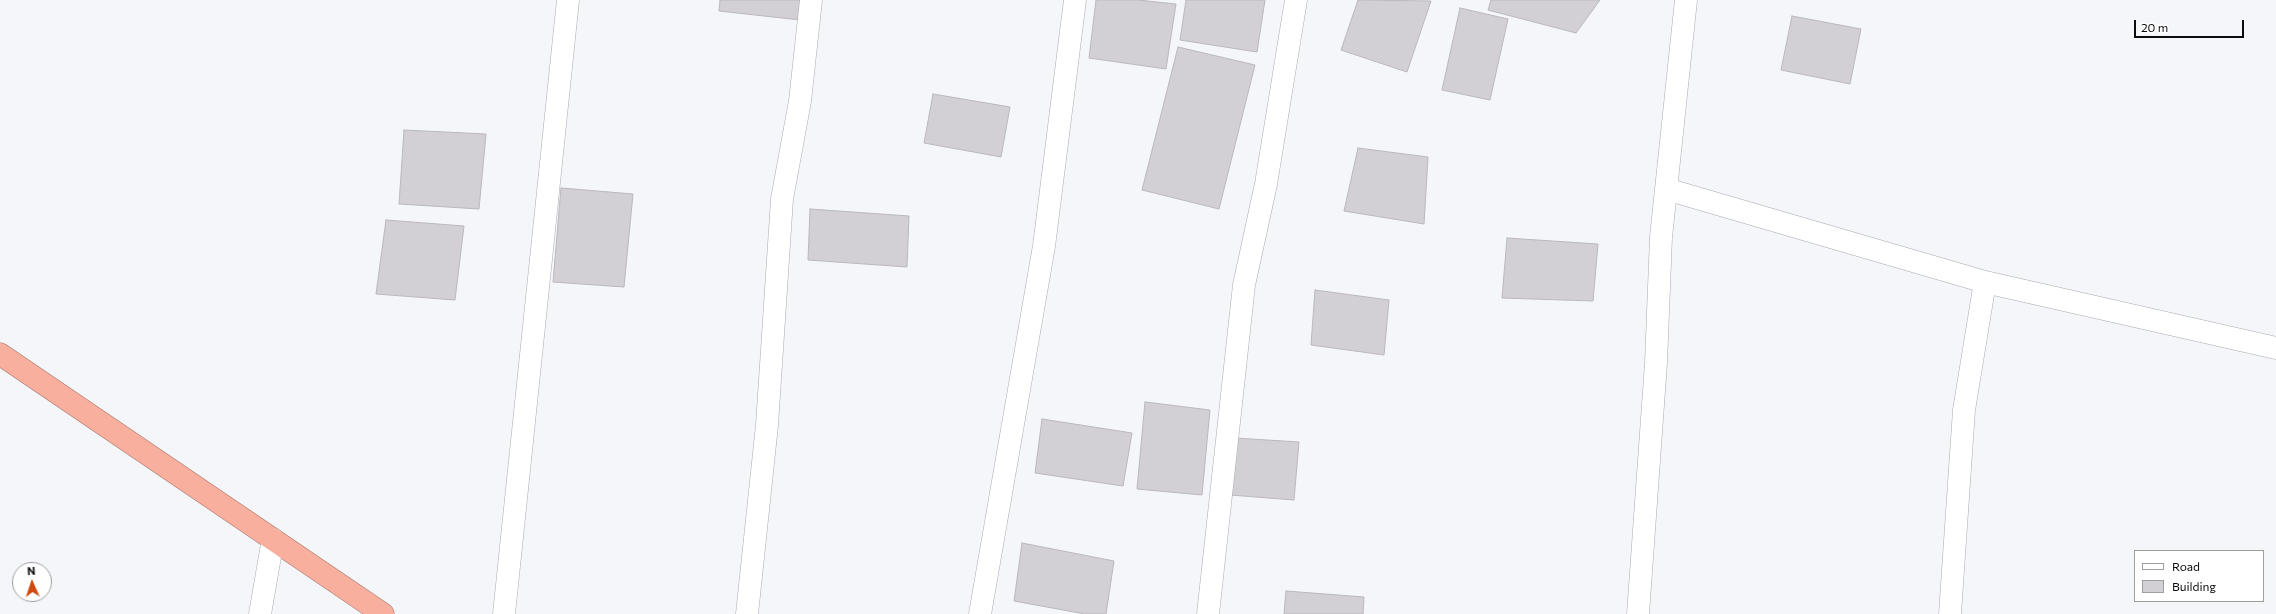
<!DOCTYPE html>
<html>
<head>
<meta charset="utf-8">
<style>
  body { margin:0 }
  #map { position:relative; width:2276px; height:614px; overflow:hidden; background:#f4f6fa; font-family:Commissioner,sans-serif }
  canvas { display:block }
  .legend { position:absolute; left:2134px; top:550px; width:130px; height:52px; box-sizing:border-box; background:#fff; border:1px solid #9e9e9f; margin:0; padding:5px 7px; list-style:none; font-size:12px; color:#0c0c0e }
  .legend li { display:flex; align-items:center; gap:8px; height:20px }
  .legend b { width:20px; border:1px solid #9e9e9f }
  .north { position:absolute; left:12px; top:562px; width:40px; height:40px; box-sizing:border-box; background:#fff; border:1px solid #9e9e9f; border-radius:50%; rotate:357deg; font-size:11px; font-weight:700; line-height:16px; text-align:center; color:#0c0c0e }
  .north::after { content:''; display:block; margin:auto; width:14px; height:18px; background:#cf490c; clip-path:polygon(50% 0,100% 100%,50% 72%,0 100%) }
  .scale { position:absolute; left:2134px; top:20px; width:110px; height:18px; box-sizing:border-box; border:2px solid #0c0c0e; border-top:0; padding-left:5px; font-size:12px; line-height:14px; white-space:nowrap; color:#0c0c0e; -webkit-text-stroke:3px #fff; paint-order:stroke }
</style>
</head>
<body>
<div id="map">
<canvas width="2276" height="614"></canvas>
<ul class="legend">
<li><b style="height:5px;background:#fff"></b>Road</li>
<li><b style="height:11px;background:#d2d0d4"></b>Building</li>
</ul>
<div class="north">N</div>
<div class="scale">20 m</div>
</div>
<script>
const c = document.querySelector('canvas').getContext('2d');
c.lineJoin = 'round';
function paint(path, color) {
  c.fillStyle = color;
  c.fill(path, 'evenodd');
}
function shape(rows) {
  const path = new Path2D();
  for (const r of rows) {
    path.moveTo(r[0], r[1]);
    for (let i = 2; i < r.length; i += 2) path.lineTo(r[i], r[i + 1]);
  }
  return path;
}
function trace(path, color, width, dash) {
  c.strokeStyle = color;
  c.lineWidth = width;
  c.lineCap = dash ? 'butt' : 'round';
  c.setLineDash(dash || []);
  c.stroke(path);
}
const building = shape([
  [720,0,803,0,800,20,719,11,720,0],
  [1096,0,1138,0,1176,4,1166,69,1089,58,1096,0],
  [1186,0,1265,0,1257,52,1180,40,1186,0],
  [1358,0,1431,1,1407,72,1341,50,1358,0],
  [1491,0,1600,0,1576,33,1488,10,1491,0],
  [1460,8,1508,19,1490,100,1442,90,1460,8],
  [1792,16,1861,29,1850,84,1781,70,1792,16],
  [1178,47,1255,65,1219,209,1142,190,1178,47],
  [933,94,1010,107,1001,157,924,143,933,94],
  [404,130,486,134,479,209,399,204,404,130],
  [1358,148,1428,157,1424,224,1344,211,1358,148],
  [561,188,633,194,624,287,553,282,561,188],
  [810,209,909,216,907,267,808,260,810,209],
  [386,220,464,226,455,300,376,294,386,220],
  [1507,238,1598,244,1593,301,1502,298,1507,238],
  [1315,290,1389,300,1384,355,1311,345,1315,290],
  [1145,402,1210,410,1202,495,1137,489,1145,402],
  [1042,419,1132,433,1123,486,1035,473,1042,419],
  [1235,438,1299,442,1294,500,1230,495,1235,438],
  [1022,543,1114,561,1106,614,1085,614,1014,601,1022,543],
  [1286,591,1364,597,1363,614,1284,614,1286,591]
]);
const minor = shape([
  [1666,189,1985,282,2276,348],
  [260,614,273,539],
  [504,614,568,0],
  [747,614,767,425,782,199,800,101,811,0],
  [980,614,1044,246,1075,0],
  [1208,614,1244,285,1266,184,1296,0],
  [1638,614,1656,363,1661,237,1686,0],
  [1950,614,1964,410,1985,282]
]);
const highway = shape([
  [0,354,383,614]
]);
paint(building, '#d2d0d4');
trace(building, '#bab8bc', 1);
trace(minor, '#a8aaae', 23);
trace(highway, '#a6766c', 23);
trace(minor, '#fff', 22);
trace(highway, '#f9af9e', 22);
</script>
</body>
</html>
